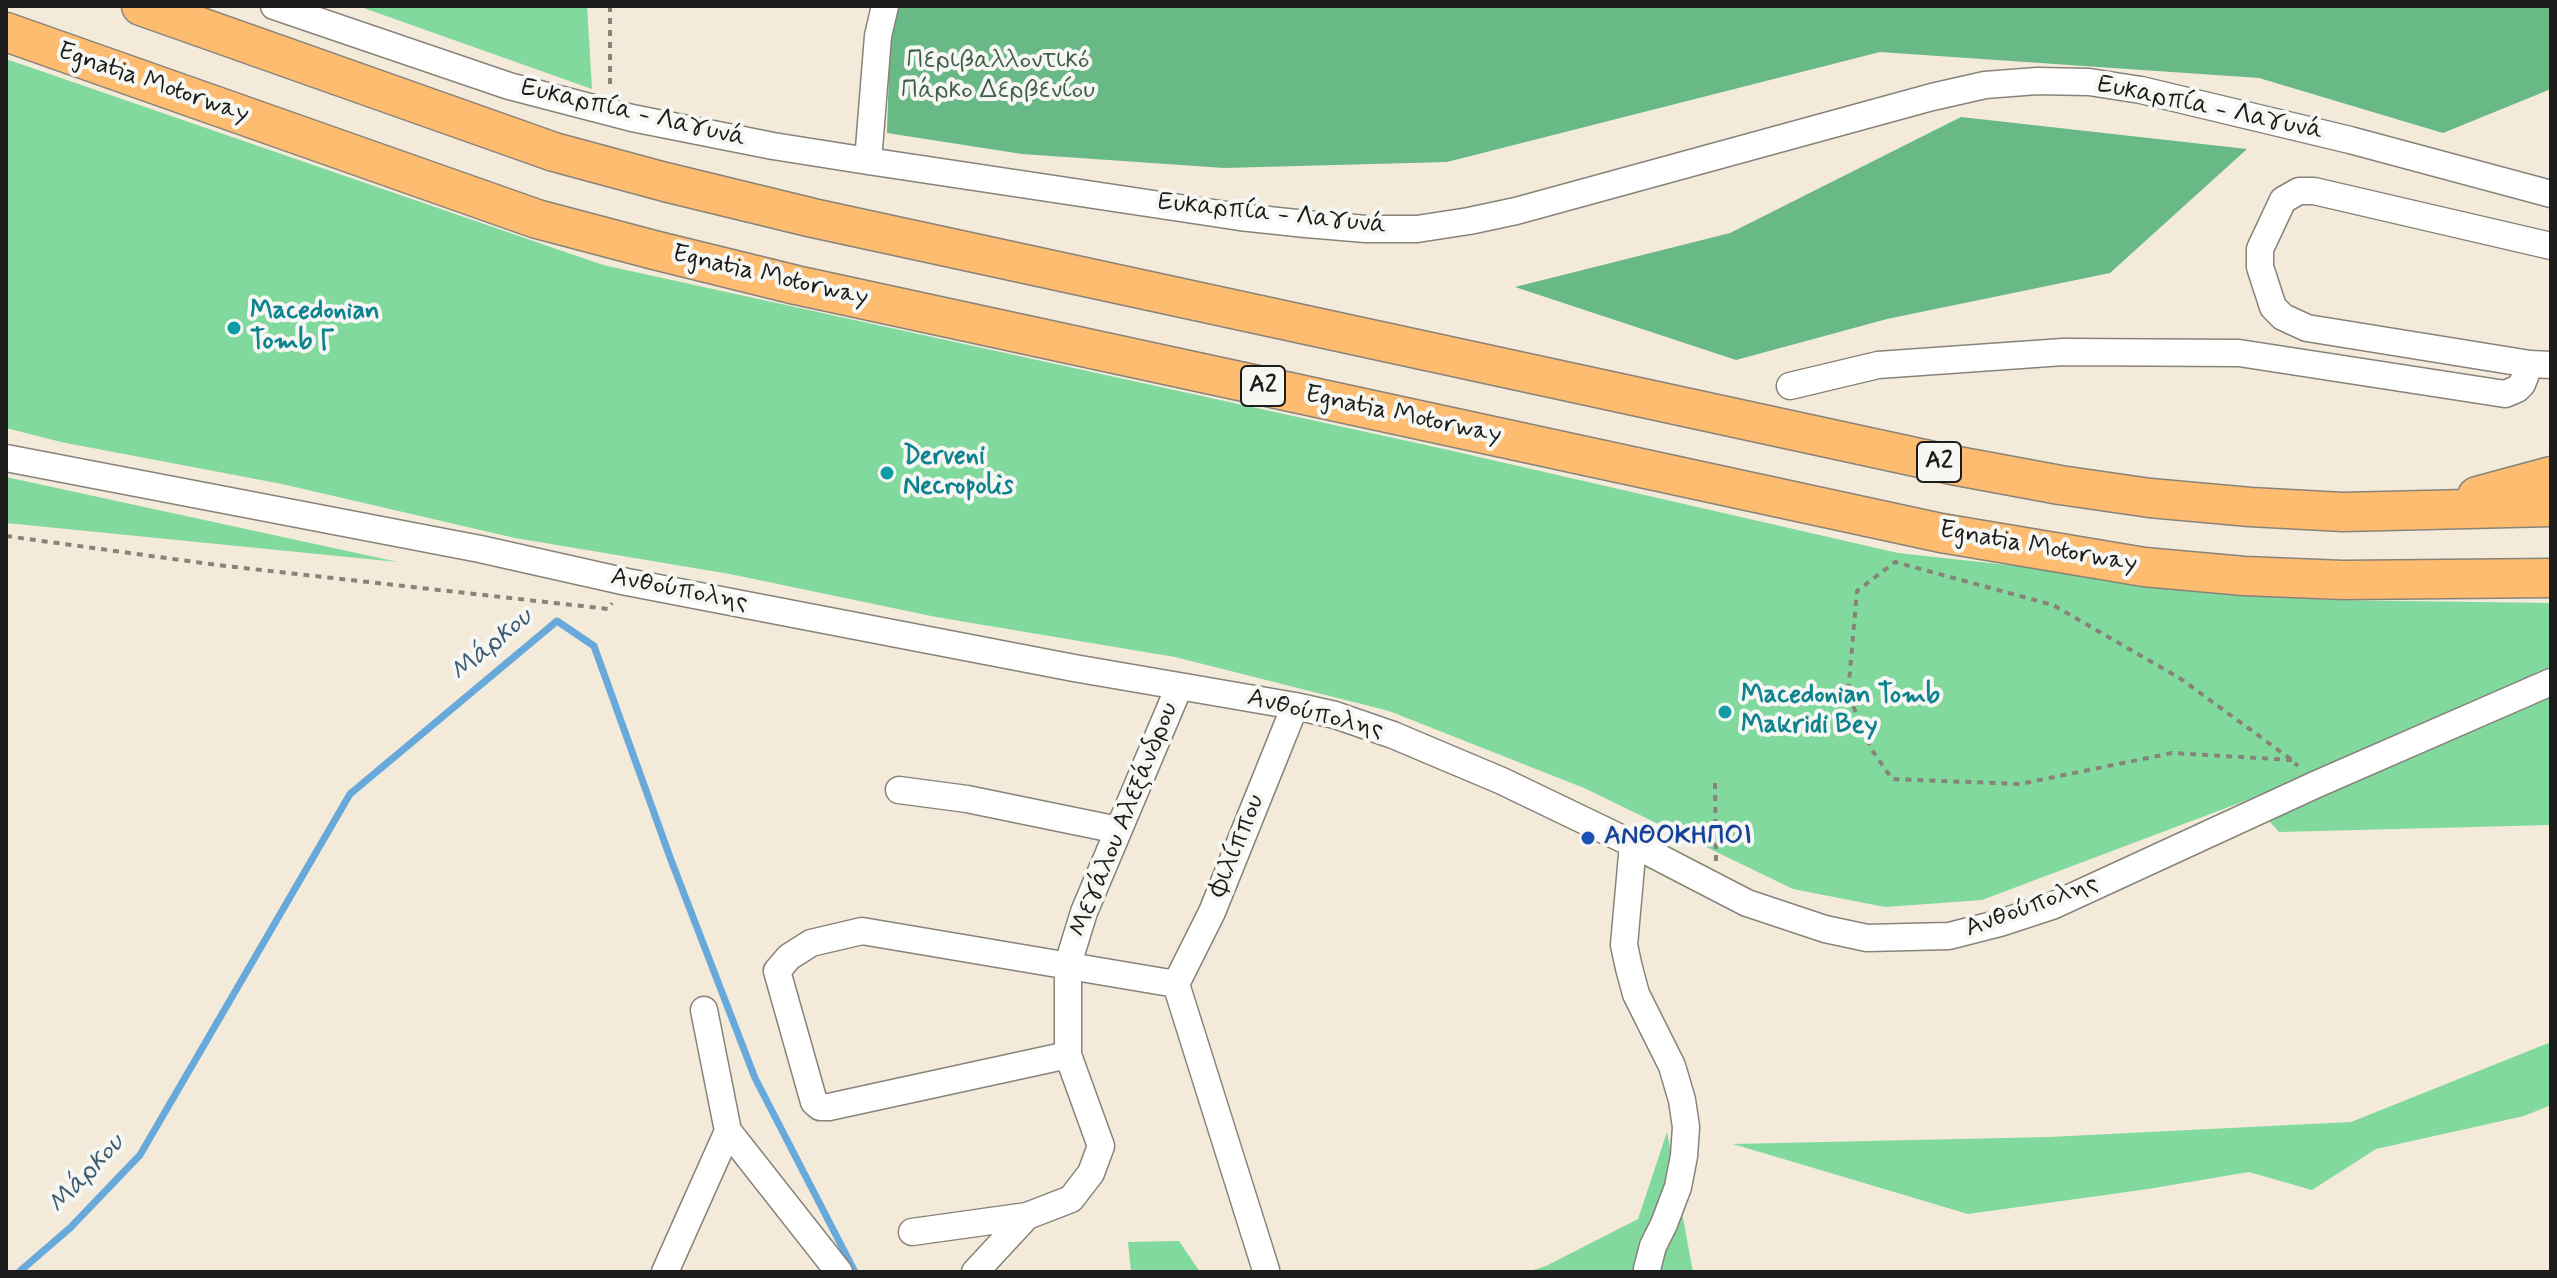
<!DOCTYPE html>
<html>
<head>
<meta charset="utf-8">
<style>
  body { margin:0 }
  #map { position:relative; width:2557px; height:1278px; overflow:hidden; background:#f3ead9; font-family:Mynerve,sans-serif }
  canvas { display:block }
  .frame { position:absolute; inset:0; border:8px solid #1c1c1c; pointer-events:none }
</style>
</head>
<body>
<div id="map">
<canvas width="2557" height="1278"></canvas>
<div class="frame"></div>
</div>
<script>
const c = document.querySelector('canvas').getContext('2d');
c.lineJoin = 'round';
function paint(path, color) {
  c.fillStyle = color;
  c.fill(path, 'evenodd');
}
function shape(rows) {
  const path = new Path2D();
  for (const r of rows) {
    path.moveTo(r[0], r[1]);
    for (let i = 2; i < r.length; i += 2) path.lineTo(r[i], r[i + 1]);
  }
  return path;
}
function trace(path, color, width, dash) {
  c.strokeStyle = color;
  c.lineWidth = width;
  c.lineCap = dash ? 'butt' : 'round';
  c.setLineDash(dash || []);
  c.stroke(path);
}
function write(font, color, halo, rows, align = 'center') {
  c.font = font + ' Mynerve,sans-serif';
  c.lineWidth = 8;
  c.setLineDash([]);
  c.textBaseline = 'middle';
  c.strokeStyle = halo;
  c.fillStyle = color;
  for (const [text, x, y, turn = 0] of rows) {
    c.save();
    c.translate(x, y);
    c.rotate((+turn || 0) * Math.PI / 180);
    c.textAlign = isNaN(turn) ? turn : align;
    if (halo) c.strokeText(text, 0, 0);
    c.fillText(text, 0, 0);
    c.restore();
  }
}
const green = shape([
  [358,6,587,6,592,89],
  [6,59,603,265,1444,449,1898,553,2327,600,2551,603,2551,825,2279,832,2250,799,1982,900,1885,907,1793,889,1584,788,1389,711,1175,657,936,617,730,574,515,538,282,484,61,442,6,428],
  [6,477,398,562,6,523],
  [2551,1042,2551,1105,2524,1116,2376,1149,2312,1190,2249,1172,2148,1189,1968,1214,1733,1144,2049,1137,2351,1122],
  [1667,1132,1693,1272,1527,1272,1546,1266,1638,1219],
  [1179,1241,1200,1272,1131,1272,1128,1242]
]);
const forest = shape([
  [891,6,2551,6,2551,89,2443,133,2259,78,1880,52,1447,162,1224,168,1022,154,887,133],
  [1961,117,2247,149,2110,273,1887,319,1736,360,1515,287,1730,233]
]);
const stream = shape([
  [19,1272,70,1228,140,1155,350,794,557,621,594,646,671,860,755,1078,855,1272]
]);
const path = shape([
  [610,6,610,88],
  [6,536,217,565,608,609,612,603],
  [1797,704,1848,694],
  [2292,760,2172,753,2020,784,1892,779,1872,750,1848,694,1857,591,1895,562,2053,605,2181,679,2292,760,2298,766],
  [1715,783,1716,863]
]);
const minor = shape([
  [274,6,509,86,632,118,773,146,868,161,1240,217,1306,224,1366,229,1417,229,1469,221,1516,211,1932,97,1985,85,2037,81,2089,82,2141,90,2350,140,2551,194],
  [868,161,878,36,885,6],
  [2530,364,2307,328,2283,317,2273,307,2260,267,2260,249,2283,200,2299,191,2314,191,2551,246],
  [1790,386,1878,365,2063,352,2239,353,2505,394,2517,389,2522,384,2530,364,2551,365],
  [6,458,480,549,627,582,1074,668,1295,706,1335,715,1393,735,1502,781,1633,844,1747,903,1825,929,1867,938,1949,936,2000,923,2052,906,2317,784,2551,682],
  [899,790,967,799,1118,830],
  [1633,844,1624,945,1629,968,1636,994,1672,1066,1682,1100,1686,1127,1684,1156,1678,1187,1664,1224,1653,1246,1647,1269,1648,1272],
  [1176,984,1212,912,1295,706],
  [1176,984,1266,1270],
  [704,1010,728,1131,839,1272],
  [1068,1055,829,1107,820,1107,814,1102,777,971,789,957,811,943,862,931,1176,984],
  [912,1232,1027,1216],
  [665,1272,728,1131],
  [975,1272,1027,1216,1071,1199,1091,1173,1101,1146,1068,1055,1068,964,1084,912,1179,687]
]);
const highway = shape([
  [141,6,554,152,665,182,813,218,1952,465,2060,485,2150,498,2250,507,2343,512,2551,507],
  [6,32,537,219,654,250,796,285,1941,533,2144,567,2244,576,2343,580,2551,578],
  [2477,496,2551,476]
]);
const markers = [
  [234,328,8,"#0f9aa8"],
  [887,473,8,"#0f9aa8"],
  [1725,712,8,"#0f9aa8"],
  [1588,838,8,"#1a4fb4"]
];
const shields = [
  [1263,386,44],
  [1939,462,44]
];
const shieldNames = [
  ["Α2",1263,386],
  ["Α2",1939,462]
];
const parkNames = [
  ["Περιβαλλοντικό",998,62],
  ["Πάρκο Δερβενίου",998,92]
];
const streetNames = [
  ["Egnatia Motorway",153,84,19],
  ["Ευκαρπία - Λαγυνά",2210,109,12],
  ["Ευκαρπία - Λαγυνά",633,114,13],
  ["Ευκαρπία - Λαγυνά",1272,215,6],
  ["Egnatia Motorway",770,277,13],
  ["Egnatia Motorway",1403,416,12],
  ["Egnatia Motorway",2038,548,10],
  ["Ανθούπολης",679,591,11],
  ["Ανθούπολης",1315,715,14],
  ["Μεγάλου Αλεξάνδρου",1125,820,-68],
  ["Φιλίππου",1238,846,-68],
  ["Ανθούπολης",2032,907,-20]
];
const cultureNames = [
  ["Macedonian",250,313],
  ["Tomb Γ",250,343],
  ["Derveni",903,458],
  ["Necropolis",903,488],
  ["Macedonian Tomb",1741,697],
  ["Makridi Bey",1741,727]
];
const transitNames = [
  ["ΑΝΘΟΚΗΠΟΙ",1604,838]
];
const waterNames = [
  ["Μάρκου",492,646,-40],
  ["Μάρκου",87,1175,-47]
];
paint(green, '#81d99e');
paint(forest, '#68b985');
trace(stream, '#66a9da', 7);
trace(minor, '#88837a', 29);
trace(highway, '#88837a', 41);
trace(path, '#88837a', 4, [6, 6]);
trace(minor, '#fff', 26);
trace(highway, '#fdbc6f', 38);
for (const [x, y, r, color] of markers) {
  const dot = new Path2D();
  dot.arc(x, y, r, 0, 2 * Math.PI);
  c.fillStyle = color;
  c.fill(dot);
  trace(dot, '#f6f6f2', 3);
}
for (const [x, y, w] of shields) {
  const box = new Path2D();
  box.roundRect(x - w / 2, y - 20, w, 40, 6);
  c.fillStyle = '#f6f6f2';
  c.fill(box);
  trace(box, '#1c1c1c', 2);
}
write('bold 24px', '#1c1c1c', null, shieldNames);
write('26px', '#3f5e4a', '#f6f6f2', parkNames);
write('26px', '#1c1c1c', '#f6f6f2', streetNames);
write('bold 26px', '#0d838f', '#f6f6f2', cultureNames, 'left');
write('bold 26px', '#164399', '#f6f6f2', transitNames, 'left');
write('italic 28px', '#3d5b71', '#f6f6f2', waterNames);
</script>
</body>
</html>
